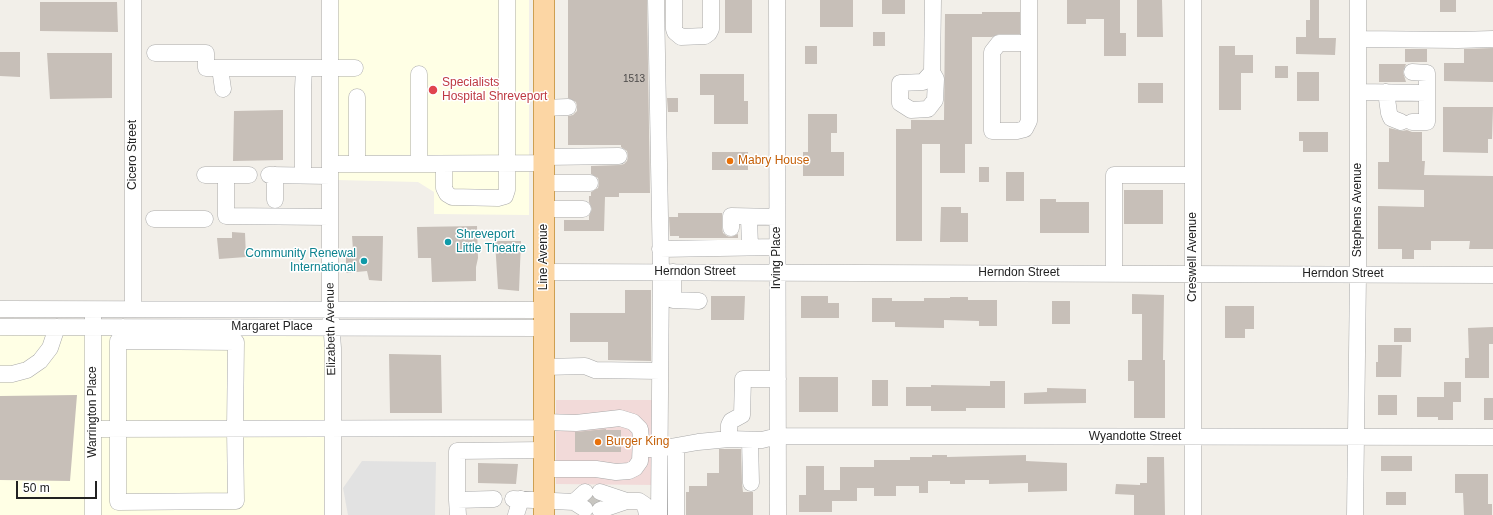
<!DOCTYPE html>
<html>
<head>
<meta charset="utf-8">
<style>
  body { margin:0 }
  #map { position:relative; width:1493px; height:515px; overflow:hidden; background:#f2efe9; font-family:Arial,sans-serif }
  canvas { display:block }
  .scale { position:absolute; left:16px; top:481px; width:81px; height:18px; box-sizing:border-box; border:2px solid #222; border-top:0; padding-left:5px; font-size:12px; line-height:14px; white-space:nowrap; color:#222; -webkit-text-stroke:3px #fff; paint-order:stroke }
</style>
</head>
<body>
<div id="map">
<canvas width="1493" height="515"></canvas>
<div class="scale">50 m</div>
</div>
<script>
const c = document.querySelector('canvas').getContext('2d');
c.lineJoin = 'round';
function paint(path, color) {
  c.fillStyle = color;
  c.fill(path, 'evenodd');
}
function shape(rows) {
  const path = new Path2D();
  for (const r of rows) {
    path.moveTo(r[0], r[1]);
    for (let i = 2; i < r.length; i += 2) path.lineTo(r[i], r[i + 1]);
  }
  return path;
}
function trace(path, color, width, dash) {
  c.strokeStyle = color;
  c.lineWidth = width;
  c.lineCap = dash ? 'butt' : 'round';
  c.setLineDash(dash || []);
  c.stroke(path);
}
function write(font, color, halo, rows, align = 'center') {
  c.font = font + ' Arial,sans-serif';
  c.lineWidth = 3;
  c.setLineDash([]);
  c.textBaseline = 'middle';
  c.strokeStyle = halo;
  c.fillStyle = color;
  for (const [text, x, y, turn = 0] of rows) {
    c.save();
    c.translate(x, y);
    c.rotate((+turn || 0) * Math.PI / 180);
    c.textAlign = isNaN(turn) ? turn : align;
    if (halo) c.strokeText(text, 0, 0);
    c.fillText(text, 0, 0);
    c.restore();
  }
}
const commercial = shape([
  [556,400,655,400,654,485,556,484]
]);
const education = shape([
  [337,0,529,0,529,215,434,214,434,192,418,182,336,180],
  [0,332,322,334,325,340,324,515,0,515]
]);
const parking = shape([
  [362,461,436,462,435,515,348,515,343,488]
]);
const building = shape([
  [568,0,647,0,650,193,619,193,619,197,605,197,604,231,564,231,564,220,589,220,589,216,592,209,589,202,589,196,591,196,591,192,598,188,599,183,598,178,591,174,591,166,620,165,624,164,627,161,628,156,627,151,621,147,621,145,568,145,568,116,573,115,577,111,577,107,576,102,568,98],
  [725,0,752,0,752,33,725,33],
  [820,0,853,0,853,27,820,27],
  [882,0,905,0,905,14,882,14],
  [1067,0,1120,0,1120,33,1126,33,1126,56,1104,56,1104,19,1086,19,1086,24,1067,24],
  [1137,0,1162,0,1163,37,1137,37],
  [1310,0,1319,0,1319,38,1336,38,1335,55,1296,54,1296,37,1306,37,1306,20,1310,20],
  [1440,0,1456,0,1456,12,1440,12],
  [40,2,117,2,118,32,40,31],
  [982,12,1020,12,1020,34,999,34,992,37,972,37,972,144,965,144,965,173,940,173,940,144,922,144,922,241,896,241,896,129,911,129,911,120,944,120,945,14,982,14],
  [873,32,885,32,885,46,873,46],
  [805,46,817,46,817,64,805,64],
  [1219,46,1235,46,1235,55,1253,55,1253,73,1241,73,1241,110,1219,110],
  [1493,48,1493,82,1444,81,1444,63,1464,63,1464,49],
  [1405,49,1427,49,1427,62,1405,62],
  [0,52,20,52,20,77,0,76],
  [47,53,112,53,112,98,50,99],
  [1379,64,1406,64,1403,72,1406,82,1379,82],
  [1275,66,1288,66,1288,78,1275,78],
  [1297,72,1319,72,1319,101,1297,101],
  [700,74,744,74,744,101,748,101,748,124,714,124,714,95,700,95],
  [1138,83,1163,83,1163,103,1138,103],
  [667,98,678,98,678,112,668,112],
  [1443,107,1493,107,1492,139,1488,139,1488,153,1443,152],
  [283,110,283,160,233,161,234,111],
  [808,114,837,114,837,133,831,133,831,152,844,152,844,176,803,176,803,152,808,152],
  [1389,128,1402,131,1407,130,1412,132,1422,132,1422,161,1425,161,1424,175,1493,176,1493,249,1469,249,1470,241,1431,241,1431,250,1414,250,1414,259,1402,259,1402,249,1378,249,1378,206,1424,207,1424,190,1378,189,1378,162,1389,162],
  [1299,132,1328,132,1328,152,1303,152,1303,141,1299,141],
  [712,152,748,152,748,170,712,170],
  [979,167,989,167,989,182,979,182],
  [1006,172,1024,172,1024,201,1006,201],
  [1124,190,1163,190,1163,224,1124,224],
  [1040,199,1056,199,1056,202,1089,202,1089,233,1040,233],
  [941,207,961,207,961,213,968,213,968,242,940,242],
  [678,213,722,213,722,228,723,233,727,236,731,237,738,234,738,238,679,238,679,236,670,236,669,217,678,217],
  [477,226,478,258,476,267,476,281,432,282,431,258,418,258,417,227],
  [232,232,245,233,246,257,219,259,217,238,232,238],
  [352,236,383,236,382,281,369,280,367,271,346,273,346,250,353,250],
  [495,241,521,241,519,291,498,289],
  [625,290,651,290,651,361,608,360,608,342,570,342,570,313,625,313],
  [1132,294,1164,295,1163,360,1165,360,1165,418,1134,418,1134,381,1128,381,1128,360,1142,360,1142,314,1132,314],
  [711,296,745,296,744,320,711,320],
  [801,296,828,296,828,303,839,303,839,318,801,318],
  [950,297,968,297,968,300,997,300,997,326,979,326,979,321,944,320,944,328,895,327,895,322,872,322,872,298,892,298,892,301,924,301,924,298,950,298],
  [1052,301,1070,301,1070,324,1052,324],
  [1225,306,1254,306,1254,329,1245,329,1245,338,1225,338],
  [1493,327,1493,344,1489,344,1489,378,1465,378,1465,358,1469,358,1468,328],
  [1394,328,1411,328,1411,342,1394,342],
  [1378,345,1402,345,1401,377,1376,377,1376,362,1378,362],
  [389,354,441,355,442,413,390,413],
  [799,377,838,377,838,412,799,412],
  [872,380,888,380,888,406,872,406],
  [990,381,1005,381,1005,408,966,408,966,411,931,411,931,406,906,406,906,387,931,387,931,385,990,386],
  [1444,382,1461,382,1461,402,1453,402,1453,420,1438,420,1438,417,1417,417,1417,397,1444,397],
  [1047,388,1086,389,1086,403,1024,404,1024,393,1047,392],
  [77,395,70,481,0,480,0,396],
  [1378,395,1397,395,1397,415,1378,415],
  [1484,398,1493,398,1493,420,1484,420],
  [606,429,606,430,621,430,621,452,575,452,575,432],
  [719,449,741,449,742,483,743,492,753,492,753,515,686,515,686,492,689,492,689,486,707,486,707,473,719,473],
  [932,455,947,455,947,457,1026,455,1026,461,1067,463,1067,491,1028,492,1028,483,989,484,989,480,965,480,965,484,950,484,950,481,928,481,928,493,919,493,919,486,896,486,896,496,874,496,874,488,857,488,857,501,832,501,832,512,799,512,799,495,806,495,806,466,824,466,824,490,840,490,840,467,874,467,874,460,910,460,910,457,932,457],
  [1381,456,1412,456,1412,471,1381,471],
  [1147,457,1164,457,1165,515,1134,515,1134,495,1115,494,1116,484,1140,485,1140,483,1147,483],
  [478,463,518,464,516,484,478,483],
  [1455,474,1488,474,1488,504,1492,504,1492,515,1464,515,1463,493,1455,493],
  [1386,492,1406,492,1406,505,1386,505]
]);
const minorTunnel = shape([
  [585,501,600,501]
]);
const minor = shape([
  [133,0,133,309],
  [330,0,330,309,333,348,333,515],
  [656,0,661,272,659,515],
  [674,0,674,29,675,32,681,37,705,36,709,33,711,29,711,0],
  [777,0,778,515],
  [1029,0,1029,121,1025,129,1017,131,992,131,992,52,999,43,1029,43],
  [1193,0,1193,515],
  [1358,39,1458,40,1493,39],
  [155,53,206,53,206,68,355,68],
  [220,68,223,89],
  [932,72,923,82,900,83,900,103,911,110,928,109,935,100,936,79,932,72,933,0],
  [1412,72,1427,73,1427,122,1412,122],
  [419,74,419,164],
  [1358,92,1427,93],
  [1386,92,1389,113,1391,118,1401,122],
  [357,97,357,164],
  [544,108,568,107],
  [544,157,619,156],
  [330,164,544,163],
  [444,164,444,188,447,194,452,197,498,198,505,196,507,190,507,0],
  [205,175,249,175],
  [226,175,226,216,330,217],
  [269,175,330,176],
  [275,175,275,200],
  [303,175,303,89,304,68],
  [544,183,590,183],
  [544,209,583,209],
  [749,217,750,247],
  [154,219,205,219],
  [731,228,731,216,777,217],
  [660,249,777,247],
  [544,272,1493,275],
  [673,272,673,300,699,301],
  [1114,273,1114,175,1193,175],
  [0,309,544,310],
  [0,327,544,328],
  [123,327,123,341,118,341,118,502,236,501,235,429,236,342,123,341],
  [544,367,585,366,595,370,660,371],
  [0,374,12,374,27,370,40,361,50,348,57,327],
  [778,379,743,379,742,415,731,421,729,425,729,439,762,440,778,436,1493,437],
  [544,422,576,423,620,418,633,422,640,429,641,439,640,461,635,468,629,471,616,472,596,469,544,469],
  [93,429,544,428],
  [750,440,751,483],
  [676,446,676,515],
  [649,449,659,449,698,442,729,439],
  [600,492,627,501],
  [513,499,574,502,585,509],
  [457,500,494,499],
  [574,502,585,492],
  [600,510,627,501,639,501,645,505,647,515],
  [93,515,93,317],
  [458,515,457,500,457,451,544,450],
  [516,515,521,499],
  [1355,515,1358,274,1358,0]
]);
const major = shape([
  [544,0,544,515]
]);
const markers = [
  [433,90,5,"#e0444e"],
  [730,161,4,"#e8710a"],
  [448,242,4,"#0f9aa8"],
  [364,261,4,"#0f9aa8"],
  [598,442,4,"#e8710a"]
];
const numberNames = [
  ["1513",634,79]
];
const healthNames = [
  ["Specialists",442,83],
  ["Hospital Shreveport",442,97]
];
const streetNames = [
  ["Cicero Street",133,155,-90],
  ["Stephens Avenue",1358,210,-90],
  ["Line Avenue",544,257,-90],
  ["Creswell Avenue",1193,257,-90],
  ["Irving Place",777,258,-90],
  ["Herndon Street",695,272],
  ["Herndon Street",1019,273],
  ["Herndon Street",1343,274],
  ["Margaret Place",272,327],
  ["Elizabeth Avenue",331,329,-91],
  ["Warrington Place",93,412,-90],
  ["Wyandotte Street",1135,437]
];
const foodNames = [
  ["Mabry House",738,161],
  ["Burger King",606,442]
];
const cultureNames = [
  ["Shreveport",456,235],
  ["Little Theatre",456,249],
  ["Community Renewal",356,254,"right"],
  ["International",356,268,"right"]
];
paint(commercial, '#f2dad9');
paint(education, '#ffffe5');
paint(parking, '#e2e2e2');
paint(building, '#c7bfb8');
trace(minorTunnel, '#c8c6c1', 16, [16, 8]);
trace(minor, '#a9a9a9', 17);
trace(major, '#a06b00', 22);
trace(minor, '#fff', 16);
trace(major, '#fcd6a4', 21);
for (const [x, y, r, color] of markers) {
  const dot = new Path2D();
  dot.arc(x, y, r, 0, 2 * Math.PI);
  c.fillStyle = color;
  c.fill(dot);
  trace(dot, '#fff', 1.5);
}
write('10px', '#4b4948', null, numberNames);
write('12px', '#be3a42', '#fff', healthNames, 'left');
write('12px', '#222', '#fff', streetNames);
write('12px', '#c56008', '#fff', foodNames, 'left');
write('12px', '#0d838f', '#fff', cultureNames, 'left');
</script>
</body>
</html>
